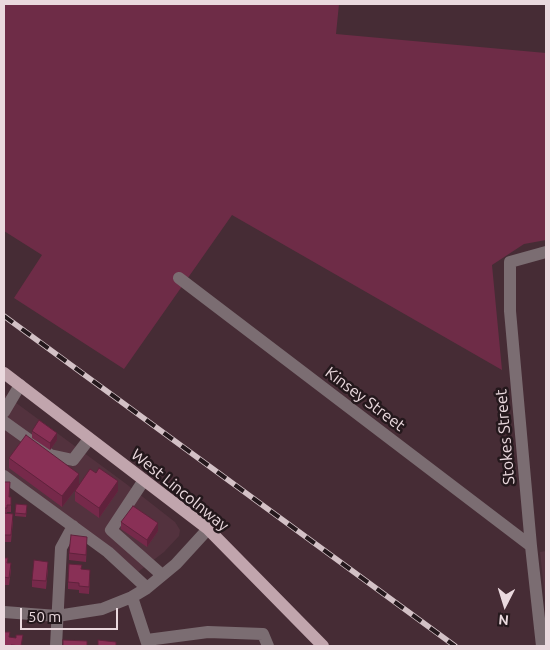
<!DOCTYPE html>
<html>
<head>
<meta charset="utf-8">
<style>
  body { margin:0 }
  #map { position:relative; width:550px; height:650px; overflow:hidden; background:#462c35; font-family:Ubuntu,sans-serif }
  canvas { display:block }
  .frame { position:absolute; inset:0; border:5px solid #ead9de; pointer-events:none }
  .north { position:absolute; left:480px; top:580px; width:50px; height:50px; -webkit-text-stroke:4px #24181c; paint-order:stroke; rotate:185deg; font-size:14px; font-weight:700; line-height:20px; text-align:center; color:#ead9de }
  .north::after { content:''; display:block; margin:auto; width:18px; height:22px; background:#ead9de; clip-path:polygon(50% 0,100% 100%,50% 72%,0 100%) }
  .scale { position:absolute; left:20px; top:608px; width:98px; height:22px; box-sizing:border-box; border:2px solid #ead9de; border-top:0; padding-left:6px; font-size:15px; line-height:18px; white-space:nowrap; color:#ead9de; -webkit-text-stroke:4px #24181c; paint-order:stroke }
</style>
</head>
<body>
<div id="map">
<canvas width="550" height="650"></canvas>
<div class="frame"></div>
<div class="north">N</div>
<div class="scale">50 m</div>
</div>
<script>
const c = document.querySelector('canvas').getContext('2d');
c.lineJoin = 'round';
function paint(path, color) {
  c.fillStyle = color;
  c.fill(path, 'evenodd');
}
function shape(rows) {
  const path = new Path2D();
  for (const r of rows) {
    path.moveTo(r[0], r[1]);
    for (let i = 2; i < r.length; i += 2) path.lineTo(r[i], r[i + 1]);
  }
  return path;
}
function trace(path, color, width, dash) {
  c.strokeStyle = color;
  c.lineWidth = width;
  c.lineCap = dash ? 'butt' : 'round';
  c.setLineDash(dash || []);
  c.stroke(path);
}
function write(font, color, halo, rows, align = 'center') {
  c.font = font + ' Ubuntu,sans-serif';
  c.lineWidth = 5;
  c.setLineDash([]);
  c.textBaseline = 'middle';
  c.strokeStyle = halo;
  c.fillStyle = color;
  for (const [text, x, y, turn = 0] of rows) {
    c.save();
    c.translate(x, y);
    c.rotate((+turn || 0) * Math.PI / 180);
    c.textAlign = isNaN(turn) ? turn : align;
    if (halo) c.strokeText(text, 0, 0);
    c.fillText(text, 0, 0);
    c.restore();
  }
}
const built = shape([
  [4,394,125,483,175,522,180,530,179,536,164,552,138,572,4,472],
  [546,551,546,608,540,552]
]);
const green = shape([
  [4,4,339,4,336,34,546,53,546,240,524,244,492,265,502,370,232,215,124,369,14,298,42,255,4,231]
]);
const minor = shape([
  [179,278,531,546],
  [4,412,20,385],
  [4,422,50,455,73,460,89,439],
  [4,476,108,552,147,588],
  [144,480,111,530,162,575],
  [132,597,148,646],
  [4,612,57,616,102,609,132,597,147,588,176,564,208,529],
  [147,640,208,632,263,634,268,646],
  [56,646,61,548,73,526],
  [542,646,531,546,510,311,510,262,546,252]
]);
const major = shape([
  [4,373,208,529,323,646]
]);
const rail = shape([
  [4,316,455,646]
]);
const wall = shape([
  [32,431,57,440,50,450,32,438],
  [9,458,79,485,62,507,9,468],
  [4,482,10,490,9,497,11,505,11,512,7,512,7,514,13,521,11,542,4,542],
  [75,491,118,491,99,518,75,501],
  [16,504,27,505,26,517,15,516],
  [121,522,158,531,147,547,121,529],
  [87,544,86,562,69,560,69,553],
  [4,558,8,563,11,570,9,585,4,585],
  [48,569,46,589,32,587,32,580],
  [82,569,90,577,89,594,79,593,79,590,68,589,68,582]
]);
const shadedWall = shape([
  [57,433,57,440,50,450,50,443],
  [79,474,79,485,62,507,62,496],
  [118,481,118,491,99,518,99,508],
  [158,523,158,531,147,547,147,540]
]);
const building = shape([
  [39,420,57,433,50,443,32,431,39,420],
  [26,435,79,474,62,496,9,458,26,435],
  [99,468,118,481,99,508,75,491,90,469,96,473,99,468],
  [4,482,10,482,9,497,11,497,11,505,7,505,7,508,4,508,4,482],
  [16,504,27,505,26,514,15,513,16,504],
  [133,506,158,523,147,540,121,522,133,506],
  [4,513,13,514,11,535,4,535,4,513],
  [71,535,87,537,86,555,69,553,71,535],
  [4,558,8,558,7,563,11,563,9,578,4,577,4,558],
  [34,560,48,562,46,581,32,580,34,560],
  [69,564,82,565,81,569,90,570,89,587,79,586,79,583,68,582,69,564],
  [4,632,10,632,9,637,16,638,16,635,23,635,21,646,11,645,11,646,4,646,4,632],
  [63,640,87,641,87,646,63,646,63,640],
  [98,640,116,642,116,646,98,646,98,640]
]);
const streetNames = [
  ["Kinsey Street",365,399,37],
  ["Stokes Street",505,437,-95],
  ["West Lincolnway",180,490,39]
];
paint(built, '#53323e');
paint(green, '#6e2c47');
trace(minor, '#7b6d72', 12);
trace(major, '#c1a5ad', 12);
trace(rail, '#d3c1c6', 5.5);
trace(rail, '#24181c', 4, [11]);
paint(wall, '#76294a');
paint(shadedWall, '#60223c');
paint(building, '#893056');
trace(building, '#60223c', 1);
write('16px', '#ead9de', '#24181c', streetNames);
</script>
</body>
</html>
